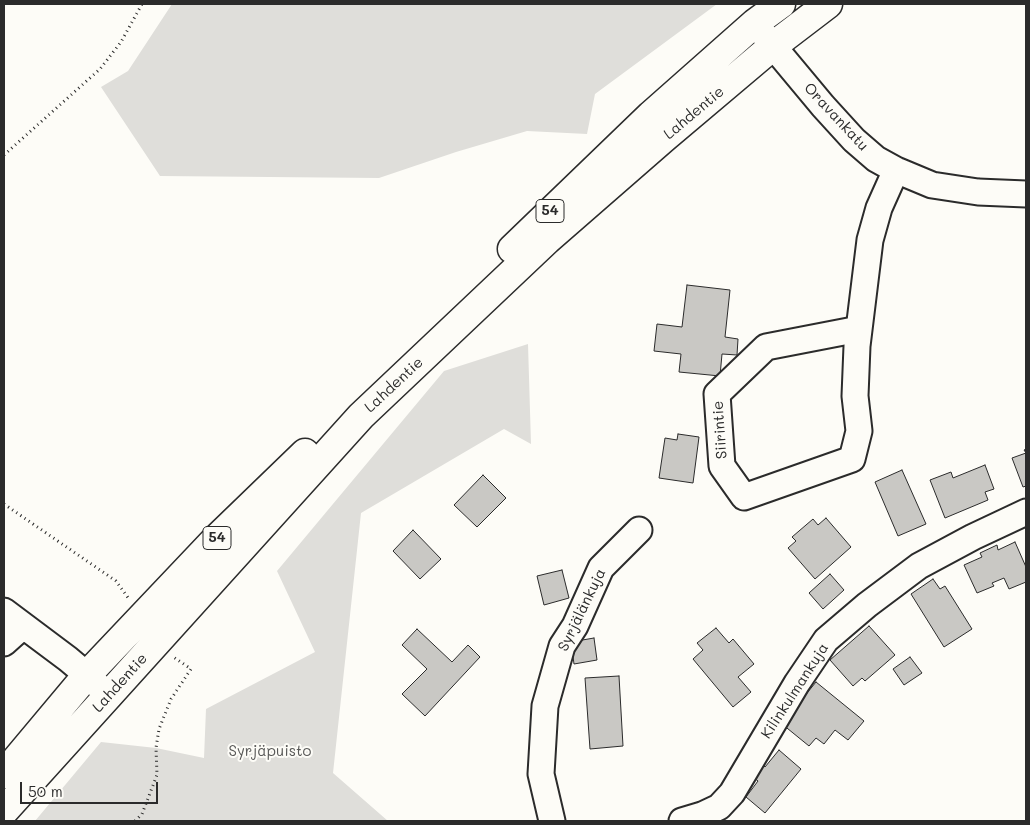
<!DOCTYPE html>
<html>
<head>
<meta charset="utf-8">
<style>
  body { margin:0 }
  #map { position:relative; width:1030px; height:825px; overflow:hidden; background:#fdfcf7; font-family:Mali,sans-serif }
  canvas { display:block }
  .frame { position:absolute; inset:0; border:5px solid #2b2b2b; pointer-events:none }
  .scale { position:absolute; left:20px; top:782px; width:138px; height:22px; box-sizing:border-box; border:2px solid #2b2b2b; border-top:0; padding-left:6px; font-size:15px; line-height:18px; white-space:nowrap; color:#2b2b2b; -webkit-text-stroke:4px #fdfcf7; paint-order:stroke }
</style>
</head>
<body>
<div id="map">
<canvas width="1030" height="825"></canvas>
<div class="frame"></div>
<div class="scale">50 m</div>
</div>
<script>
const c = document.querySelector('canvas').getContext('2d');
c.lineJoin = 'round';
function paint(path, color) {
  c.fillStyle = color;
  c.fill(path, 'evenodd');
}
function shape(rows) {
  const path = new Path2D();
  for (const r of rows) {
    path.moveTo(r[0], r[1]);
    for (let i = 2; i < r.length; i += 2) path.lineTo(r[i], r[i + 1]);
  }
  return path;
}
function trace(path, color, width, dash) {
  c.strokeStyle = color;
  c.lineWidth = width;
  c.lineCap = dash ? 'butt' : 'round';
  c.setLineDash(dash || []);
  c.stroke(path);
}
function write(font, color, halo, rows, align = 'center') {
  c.font = font + ' Mali,sans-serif';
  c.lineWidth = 4;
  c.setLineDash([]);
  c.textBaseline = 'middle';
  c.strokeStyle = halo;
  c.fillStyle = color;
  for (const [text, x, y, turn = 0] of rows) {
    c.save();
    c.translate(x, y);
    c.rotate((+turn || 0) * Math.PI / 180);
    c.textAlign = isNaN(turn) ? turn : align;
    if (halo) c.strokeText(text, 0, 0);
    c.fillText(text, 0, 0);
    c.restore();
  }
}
const green = shape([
  [172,4,717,4,595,94,587,134,527,131,456,152,379,178,160,176,101,87,128,71],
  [528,344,531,444,504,429,361,513,333,773,388,821,35,821,101,742,156,748,204,758,206,709,315,652,277,571,444,371]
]);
const building = shape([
  [687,285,730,290,725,337,738,339,737,355,722,354,720,376,679,372,681,354,654,351,657,324,682,327,687,285],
  [678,434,699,437,693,483,659,478,665,438,677,440,678,434],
  [1026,449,1026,486,1023,487,1012,458,1026,453,1024,450,1026,449],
  [985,465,994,489,985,492,988,500,945,518,930,480,951,472,953,478,985,465],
  [902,470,926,524,898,536,875,482,902,470],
  [483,475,506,498,477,527,454,505,483,475],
  [826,518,851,547,815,579,788,548,796,541,792,537,813,519,818,525,826,518],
  [413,530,441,559,420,579,393,551,413,530],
  [1015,542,1026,567,1026,582,1009,589,1004,578,992,583,994,586,977,593,964,565,982,557,980,553,997,545,998,550,1015,542],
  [562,570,569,598,544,605,537,576,562,570],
  [830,574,844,590,823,609,809,593,830,574],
  [933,579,940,589,945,586,972,629,944,647,911,594,933,579],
  [869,626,895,655,865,681,862,678,853,686,830,660,869,626],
  [716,628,729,643,733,639,754,664,738,677,751,692,733,707,693,659,703,650,697,643,716,628],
  [417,629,452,662,468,645,480,657,425,716,402,694,427,669,402,645,417,629],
  [594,638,597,660,574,664,571,642,594,638],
  [910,657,922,673,904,685,893,669,910,657],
  [619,676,623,746,590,749,585,678,619,676],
  [816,682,864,721,848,740,835,730,824,744,816,738,809,746,782,724,816,682],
  [779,750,801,769,765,813,746,797,758,781,753,777,763,765,765,767,779,750]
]);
const path = shape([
  [4,155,100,69,121,42,142,4],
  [4,504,116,581,129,599],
  [135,821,142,814,157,775,156,748,159,729,171,699,191,669,172,656]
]);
const minor = shape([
  [755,23,773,46,823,106,854,140,876,159,896,170,932,185,978,192,1026,194],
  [859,329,766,347,717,394,722,466,744,497,852,459,859,431,855,396,857,346,870,240,879,208,896,170],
  [4,611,68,659,87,675,109,696],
  [4,643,23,626],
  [552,821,541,774,545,706,562,646,575,626,601,568,639,530],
  [682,821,702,815,719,807,732,793,797,683,826,640,867,605,919,566,973,537,1026,512]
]);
const major = shape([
  [512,249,651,115,755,23,781,4],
  [4,774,87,675,215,540,305,453],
  [4,811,361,416,547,240,664,138,773,46,828,4]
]);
const shields = [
  [550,211,28],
  [217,538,28]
];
const shieldNames = [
  ["54",550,211],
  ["54",217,538]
];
const streetNames = [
  ["Lahdentie",694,113,-40],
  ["Oravankatu",836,117,47],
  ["Lahdentie",394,385,-43],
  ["Siirintie",720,430,-94],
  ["Syrjälänkuja",582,610,-64],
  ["Lahdentie",120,683,-48],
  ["Kilinkulmankuja",795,691,-57]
];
const parkNames = [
  ["Syrjäpuisto",270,751]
];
paint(green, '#dfdeda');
paint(building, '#c9c8c4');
trace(building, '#2b2b2b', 1);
trace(minor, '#2b2b2b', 29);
trace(major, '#2b2b2b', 31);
trace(path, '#2b2b2b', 3, [1, 4]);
trace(minor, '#fdfcf7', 25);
trace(major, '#fdfcf7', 28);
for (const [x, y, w] of shields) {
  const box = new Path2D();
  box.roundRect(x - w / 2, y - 11.5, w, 23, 4);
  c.fillStyle = '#fdfcf7';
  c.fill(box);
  trace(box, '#2b2b2b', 1);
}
write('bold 14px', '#2b2b2b', null, shieldNames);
write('15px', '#2b2b2b', '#fdfcf7', streetNames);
write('15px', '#585857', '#fdfcf7', parkNames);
</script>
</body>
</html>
